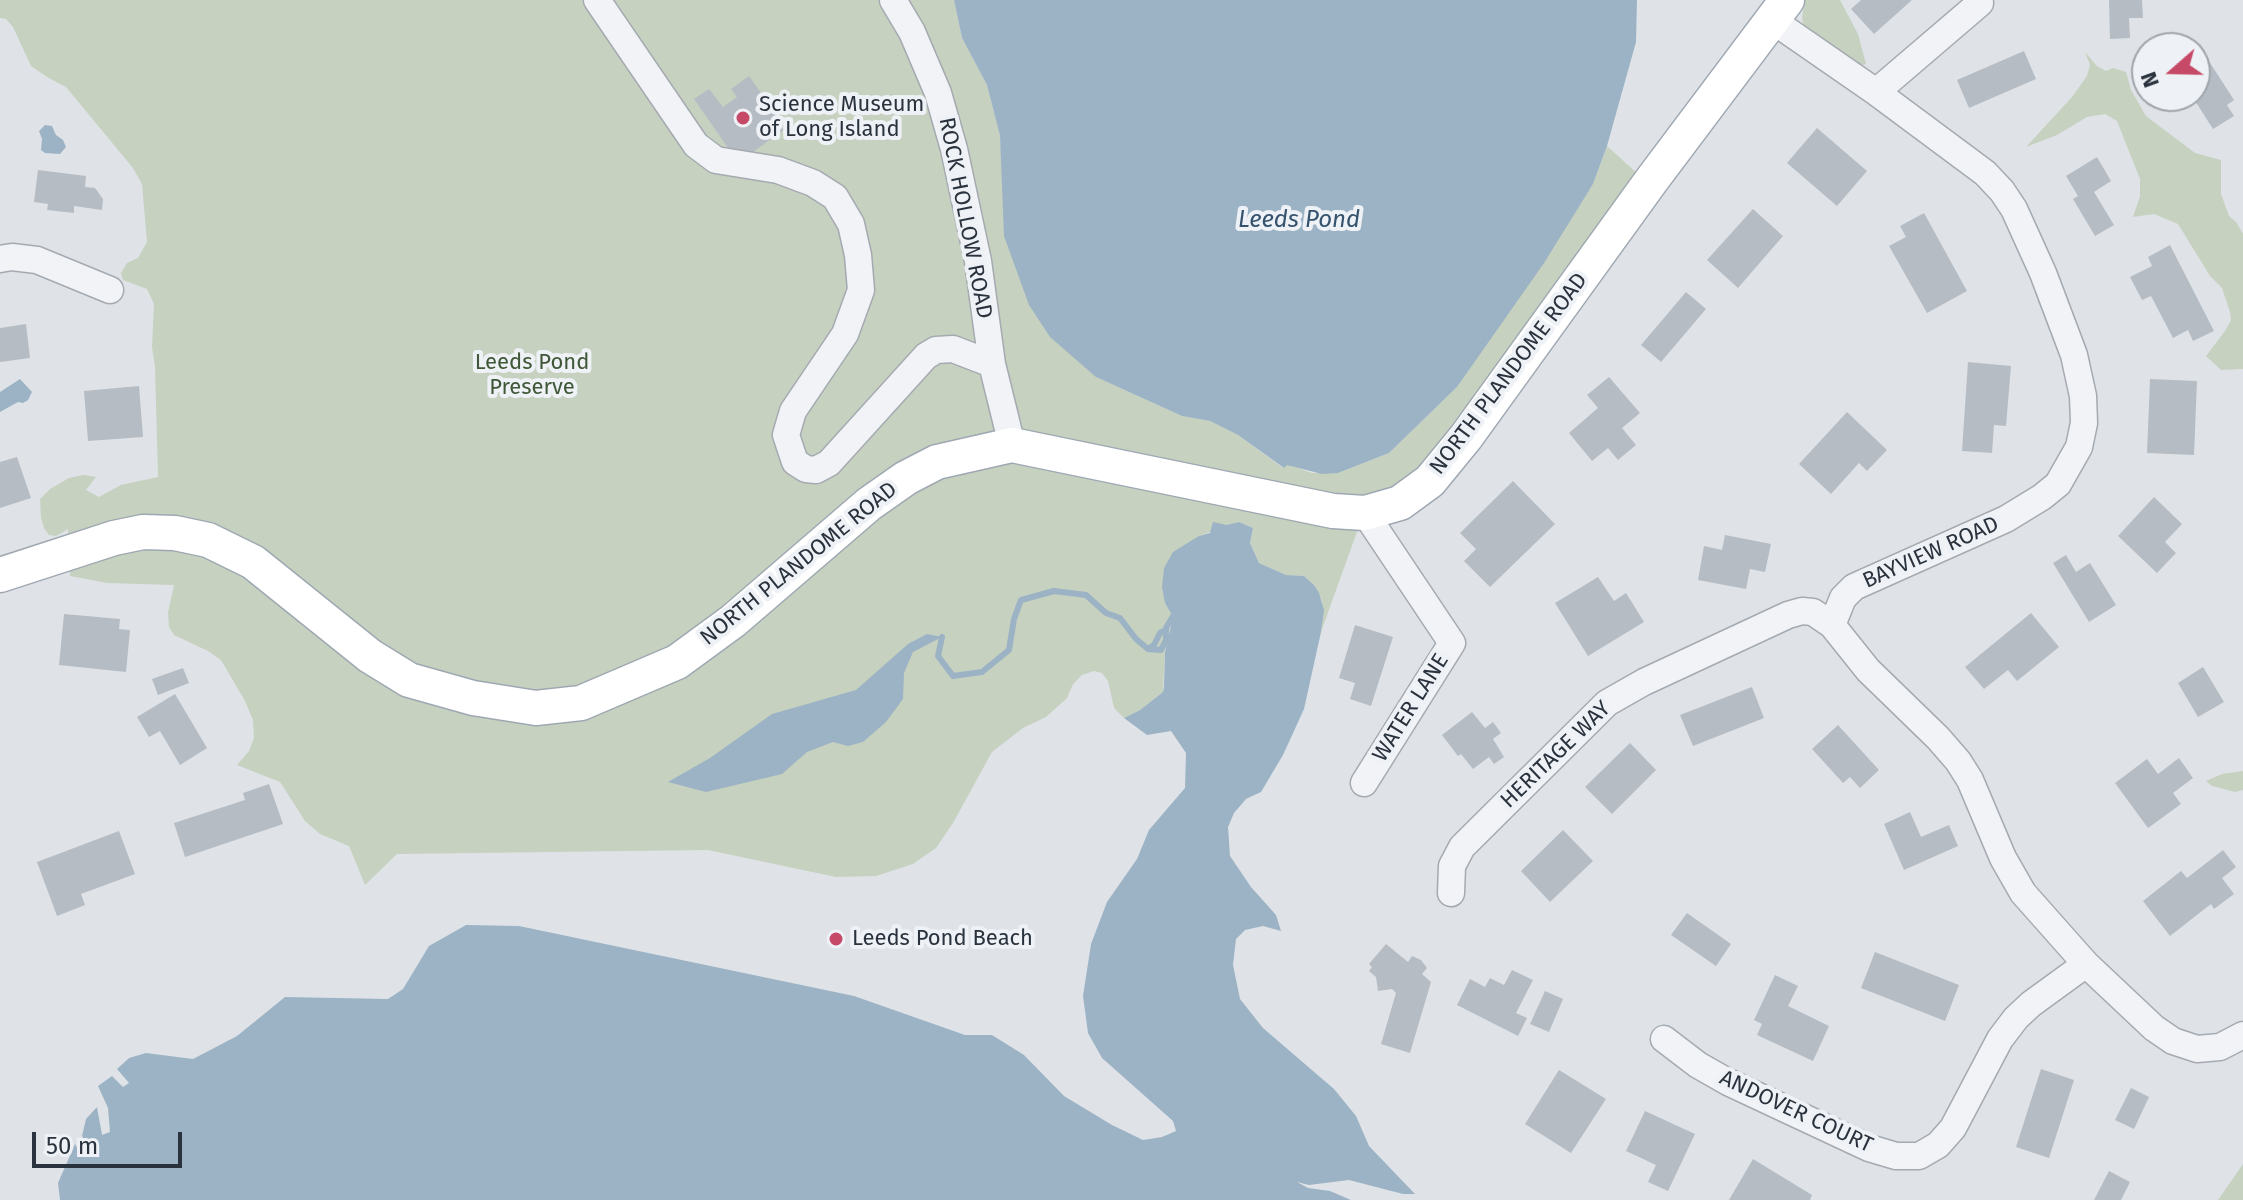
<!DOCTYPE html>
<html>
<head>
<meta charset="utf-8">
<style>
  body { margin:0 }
  #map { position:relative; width:2243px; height:1200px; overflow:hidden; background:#dfe3e7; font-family:"Fira Sans",sans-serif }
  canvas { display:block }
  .north { position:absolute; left:2131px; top:32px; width:80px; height:80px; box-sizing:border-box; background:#eef1f5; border:2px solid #9fa5ab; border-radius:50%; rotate:250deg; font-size:22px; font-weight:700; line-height:32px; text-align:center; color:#29323d }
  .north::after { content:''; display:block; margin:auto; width:28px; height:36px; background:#c64a67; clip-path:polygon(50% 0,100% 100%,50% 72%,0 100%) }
  .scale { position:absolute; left:32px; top:1132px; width:150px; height:36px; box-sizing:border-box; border:4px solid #29323d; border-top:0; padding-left:10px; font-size:24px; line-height:28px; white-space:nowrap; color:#29323d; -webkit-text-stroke:6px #eef1f5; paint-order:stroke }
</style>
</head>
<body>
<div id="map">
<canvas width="2243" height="1200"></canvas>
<div class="north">N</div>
<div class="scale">50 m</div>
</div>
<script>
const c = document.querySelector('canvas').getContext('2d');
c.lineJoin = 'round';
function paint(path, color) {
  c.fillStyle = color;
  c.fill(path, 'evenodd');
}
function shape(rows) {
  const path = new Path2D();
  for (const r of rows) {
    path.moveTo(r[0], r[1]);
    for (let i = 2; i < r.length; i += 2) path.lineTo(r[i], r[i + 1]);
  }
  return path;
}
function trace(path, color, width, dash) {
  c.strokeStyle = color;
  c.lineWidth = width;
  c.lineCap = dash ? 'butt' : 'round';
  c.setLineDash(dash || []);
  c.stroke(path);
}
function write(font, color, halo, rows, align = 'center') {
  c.font = font + ' "Fira Sans",sans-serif';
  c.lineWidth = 8;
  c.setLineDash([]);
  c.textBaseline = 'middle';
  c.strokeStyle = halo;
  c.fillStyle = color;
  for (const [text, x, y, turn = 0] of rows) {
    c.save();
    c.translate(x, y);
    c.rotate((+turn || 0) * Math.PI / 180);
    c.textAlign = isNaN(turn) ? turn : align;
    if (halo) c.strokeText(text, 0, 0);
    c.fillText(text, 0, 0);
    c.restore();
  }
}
const green = shape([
  [0,0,954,0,962,38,987,85,1000,136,1004,179,1096,377,1182,416,1210,421,1238,435,1283,468,1287,464,1312,473,1338,473,1389,453,1457,387,1593,184,1607,146,1649,184,1466,437,1363,515,1321,632,1322,601,1314,585,1304,576,1286,575,1259,563,1250,543,1253,528,1239,522,1199,536,1165,603,1173,616,1165,652,1163,692,1140,710,1124,718,1114,708,1108,681,1102,673,1094,671,1082,675,1073,684,1067,698,1046,717,1023,728,992,752,953,823,936,848,913,864,876,876,836,877,708,850,397,854,365,885,349,846,320,834,305,821,280,782,237,765,249,751,254,738,253,720,245,701,221,660,208,651,174,635,169,627,168,612,174,585,107,583,70,576,68,529,56,536,49,535,44,528,41,518,40,499,50,489,69,478,83,475,96,477,86,490,99,497,121,485,158,477,155,367,152,347,154,304,147,289,123,280,121,273,127,263,138,258,147,242,142,184,133,168,66,87,47,77,31,66,13,27,6,19,0,18],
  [1805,0,1840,0,1858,34,1866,64,1857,67,1805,31,1802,18],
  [2085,52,2097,66,2106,71,2113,68,2126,72,2131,90,2146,116,2195,153,2221,160,2221,194,2229,216,2236,222,2243,234,2243,369,2221,370,2206,356,2225,331,2231,320,2230,312,2222,288,2210,276,2178,224,2154,214,2133,217,2140,196,2140,179,2117,121,2105,114,2087,117,2057,135,2026,147,2072,97,2087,76,2090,65],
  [2243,771,2243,790,2235,792,2212,786,2206,781,2222,774],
  [2243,1164,2243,1200,2218,1200,2234,1177]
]);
const water = shape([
  [954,0,1637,0,1636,42,1607,146,1593,184,1544,263,1457,387,1389,453,1338,473,1322,474,1287,465,1284,468,1238,435,1210,421,1182,416,1096,377,1050,337,1029,305,1004,236,1000,136,987,85,962,38],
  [45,125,52,126,56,135,63,140,66,147,60,154,45,153,41,150,42,139,39,131],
  [20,379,32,392,28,400,23,403,18,402,0,412,0,392],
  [1213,522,1227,525,1239,522,1253,528,1250,543,1259,563,1286,575,1304,576,1314,585,1319,593,1324,610,1321,632,1304,709,1283,755,1261,792,1246,799,1234,813,1228,827,1230,856,1251,887,1276,915,1281,931,1263,926,1245,930,1236,939,1233,965,1240,999,1263,1028,1334,1089,1356,1116,1369,1146,1415,1194,1403,1194,1349,1180,1309,1185,1297,1182,1308,1188,1330,1191,1351,1200,60,1200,58,1183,75,1144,82,1157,91,1152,82,1136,86,1119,97,1107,102,1135,110,1132,108,1108,98,1086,112,1076,123,1087,129,1083,117,1069,129,1058,146,1053,193,1059,237,1036,285,997,388,999,403,989,429,946,466,925,519,926,854,996,965,1035,992,1035,1024,1055,1064,1096,1112,1125,1143,1140,1162,1137,1176,1131,1173,1121,1102,1058,1088,1033,1083,996,1091,944,1107,902,1137,859,1149,830,1185,788,1186,753,1171,731,1147,735,1124,718,1140,710,1163,692,1164,687,1165,652,1173,617,1165,603,1162,587,1164,568,1173,552,1199,536,1210,533],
  [927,634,942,637,913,652,904,673,903,699,886,722,863,742,848,746,833,742,807,752,782,774,706,792,668,782,710,758,772,714,856,690,908,644]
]);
const stream = shape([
  [942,637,938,656,953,676,982,672,1009,650,1014,619,1021,600,1054,591,1086,595,1106,613,1120,618,1136,639,1148,649,1161,650,1166,640,1166,628,1173,616],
  [1148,649,1154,645,1160,633,1166,630]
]);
const building = shape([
  [1861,0,1912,0,1874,34,1851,9],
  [2109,0,2142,0,2143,18,2129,18,2130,38,2110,39],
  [2196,41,2234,100,2227,105,2234,116,2213,129,2192,96,2195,96,2195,48,2185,48],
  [2024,51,2036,79,1969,108,1957,80],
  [749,76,786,128,746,157,733,155,694,99,709,89,723,107,737,97,731,89],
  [1817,128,1867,171,1837,206,1787,163],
  [2097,157,2111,181,2094,192,2114,225,2095,236,2073,199,2078,196,2066,176],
  [38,170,86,176,85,187,95,188,103,199,102,210,74,206,74,213,47,210,48,204,34,202],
  [1753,209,1783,236,1738,288,1707,260],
  [1924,213,1967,291,1927,313,1889,246,1906,237,1900,226],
  [2170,245,2214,331,2193,341,2188,330,2173,338,2151,296,2142,300,2130,277,2152,266,2148,257],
  [1686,292,1706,309,1661,362,1641,345],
  [26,324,30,358,0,362,0,328],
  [1968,362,2011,366,2006,426,1994,425,1992,453,1962,451],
  [1609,377,1640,413,1622,428,1636,445,1618,460,1608,448,1592,461,1569,433,1598,408,1587,395],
  [2150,379,2197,381,2194,455,2147,453],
  [139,386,143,437,88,441,84,391],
  [1847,412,1887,450,1867,471,1859,463,1831,494,1799,464],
  [17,457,31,498,0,508,0,462],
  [1513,481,1555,524,1490,587,1464,561,1476,549,1460,533],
  [2154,497,2182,524,2165,542,2176,553,2157,573,2118,536],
  [1725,535,1771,544,1765,572,1750,569,1746,589,1698,580,1704,546,1722,550],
  [2066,555,2076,572,2090,563,2116,605,2089,622,2053,563],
  [1598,577,1614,601,1626,593,1644,622,1588,656,1555,603],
  [2031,613,2059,647,2017,681,2008,670,1984,689,1965,667],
  [64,614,120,619,119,629,130,630,126,672,59,665],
  [1355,625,1393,637,1371,706,1350,699,1355,683,1339,678],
  [2203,667,2224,702,2198,717,2178,683],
  [183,668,189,683,158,695,152,679],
  [1752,687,1764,718,1693,746,1680,715],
  [175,694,207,748,180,765,160,731,149,737,137,717],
  [1472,712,1485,728,1493,722,1501,733,1493,739,1504,757,1494,764,1489,757,1473,769,1461,754,1458,756,1442,735],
  [1838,725,1879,770,1860,788,1850,777,1843,783,1812,749],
  [1630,743,1656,770,1612,814,1585,787],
  [2179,758,2193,778,2173,793,2181,804,2148,828,2115,783,2147,759,2158,774],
  [269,784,283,824,185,857,174,823,245,800,243,793],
  [1910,812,1921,837,1949,825,1958,846,1904,870,1884,824],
  [1563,830,1593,861,1550,902,1521,871],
  [119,831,135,874,81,894,85,905,57,916,37,862],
  [2223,850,2236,867,2222,878,2234,894,2214,909,2211,904,2170,936,2143,901,2181,871,2187,878],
  [1687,913,1731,944,1716,966,1671,935],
  [1386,944,1408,962,1412,956,1421,960,1427,968,1422,974,1431,982,1410,1053,1381,1044,1396,993,1392,989,1378,991,1376,977,1369,971,1372,967,1369,964],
  [1875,952,1959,985,1945,1021,1861,988],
  [1512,970,1533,980,1516,1013,1527,1018,1518,1036,1457,1005,1470,979,1485,987,1490,978,1504,985],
  [1775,975,1798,986,1788,1006,1829,1026,1813,1061,1757,1035,1762,1024,1754,1020],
  [1545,991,1563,999,1549,1032,1530,1024],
  [2041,1069,2074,1080,2049,1158,2016,1147],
  [1559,1070,1606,1099,1571,1153,1525,1124],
  [2131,1088,2149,1097,2134,1129,2115,1120],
  [1645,1111,1695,1134,1668,1191,1648,1182,1656,1165,1626,1151],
  [1753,1159,1812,1195,1810,1200,1729,1200],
  [2109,1171,2130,1182,2121,1200,2094,1200]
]);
const minor = shape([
  [597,0,696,145,716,160,778,170,813,183,835,197,851,224,858,255,861,290,845,334,793,411,786,435,795,462,806,469,816,470,829,463,926,356,936,350,953,349,992,364],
  [893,0,912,32,938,93,954,149,978,261,992,364,1012,445],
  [1772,20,1876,92,1985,173,2002,191,2014,209,2043,273,2074,355,2083,396,2084,423,2079,447,2058,484,2042,497,2006,519,1854,587,1843,598,1832,625],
  [1876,92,1980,3],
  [0,259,12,257,37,260,110,290],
  [1364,783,1452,643,1365,513],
  [1451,893,1452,866,1462,847,1607,703,1644,682,1788,615,1802,611,1813,612,1832,625,1868,670,1938,738,1958,761,1970,780,2003,858,2023,893,2086,964,2154,1028,2173,1041,2197,1049,2220,1047,2243,1035],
  [1664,1039,1698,1065,1728,1082,1869,1148,1896,1156,1919,1156,1938,1145,1953,1128,2000,1039,2016,1018,2031,1004,2086,964]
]);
const major = shape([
  [0,575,114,538,143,532,175,533,208,540,253,562,370,656,409,680,473,698,536,708,581,703,677,662,733,621,869,504,906,478,937,462,1012,445,1333,511,1365,513,1400,503,1430,481,1466,437,1651,181,1787,0]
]);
const markers = [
  [743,118,8,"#c64a67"],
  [836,939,8,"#c64a67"]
];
const poiNames = [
  ["Science Museum",759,105],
  ["of Long Island",759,130],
  ["Leeds Pond Beach",852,939]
];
const streetNames = [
  ["ROCK HOLLOW ROAD",965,218,79],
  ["NORTH PLANDOME ROAD",1509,374,-53],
  ["BAYVIEW ROAD",1931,553,-24],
  ["NORTH PLANDOME ROAD",799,564,-39],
  ["WATER LANE",1411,708,-58],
  ["HERITAGE WAY",1556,755,-44],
  ["ANDOVER COURT",1796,1112,25]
];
const parkNames = [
  ["Leeds Pond",532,363],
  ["Preserve",532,388]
];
const waterNames = [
  ["Leeds Pond",1299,220]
];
paint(green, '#c6d1c0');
paint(water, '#9cb3c5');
trace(stream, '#9cb3c5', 6);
paint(building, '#b6bcc4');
trace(minor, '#a5aab1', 29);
trace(major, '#9fa8b2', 37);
trace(minor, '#f1f3f6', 26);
trace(major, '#fff', 34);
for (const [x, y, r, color] of markers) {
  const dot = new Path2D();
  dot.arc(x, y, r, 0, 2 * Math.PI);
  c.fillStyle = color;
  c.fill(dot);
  trace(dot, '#eef1f5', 3);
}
write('22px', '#29323d', '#eef1f5', poiNames, 'left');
write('22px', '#29323d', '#eef1f5', streetNames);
write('22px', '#405837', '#eef1f5', parkNames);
write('italic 24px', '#35536f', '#eef1f5', waterNames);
</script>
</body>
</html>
